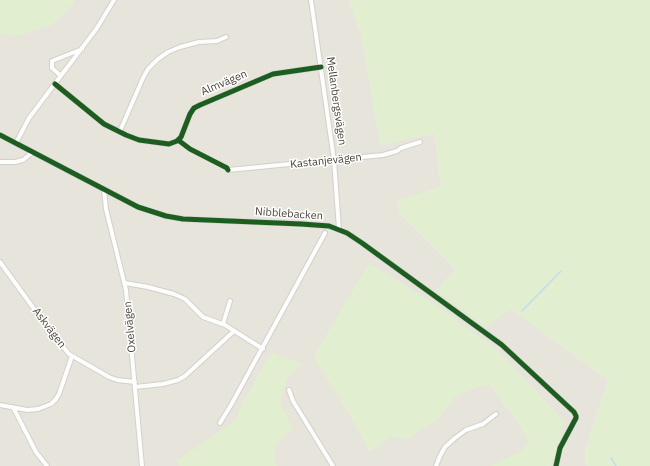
<!DOCTYPE html>
<html>
<head>
<meta charset="utf-8">
<style>
  body { margin:0 }
  canvas { display:block; background:#f4f2ee }
</style>
</head>
<body>
<canvas width="650" height="466"></canvas>
<script>
const c = document.querySelector('canvas').getContext('2d');
c.lineJoin = 'round';
function paint(path, color) {
  c.fillStyle = color;
  c.fill(path, 'evenodd');
}
function shape(rows) {
  const path = new Path2D();
  for (const r of rows) {
    path.moveTo(r[0], r[1]);
    for (let i = 2; i < r.length; i += 2) path.lineTo(r[i], r[i + 1]);
  }
  return path;
}
function trace(path, color, width, dash) {
  c.strokeStyle = color;
  c.lineWidth = width;
  c.lineCap = dash ? 'butt' : 'round';
  c.setLineDash(dash || []);
  c.stroke(path);
}
function write(font, color, halo, rows, align = 'center') {
  c.font = font + ' "IBM Plex Sans",sans-serif';
  c.lineWidth = 3;
  c.setLineDash([]);
  c.textBaseline = 'middle';
  c.strokeStyle = halo;
  c.fillStyle = color;
  for (const [text, x, y, turn = 0] of rows) {
    c.save();
    c.translate(x, y);
    c.rotate((+turn || 0) * Math.PI / 180);
    c.textAlign = isNaN(turn) ? turn : align;
    if (halo) c.strokeText(text, 0, 0);
    c.fillText(text, 0, 0);
    c.restore();
  }
}
const residential = shape([
  [0,0,349,0,360,32,435,134,441,187,397,201,400,214,455,269,436,291,511,309,608,380,585,451,586,466,0,466]
]);
const green = shape([
  [0,0,74,0,73,5,52,25,18,36,0,34],
  [349,0,650,0,650,466,586,466,585,451,608,380,511,309,486,327,436,291,455,269,400,214,397,201,441,186,435,134,380,145,360,32],
  [369,263,428,299,498,350,565,422,551,466,490,466,521,451,529,443,518,423,503,404,490,385,479,386,455,397,438,419,406,440,393,436,369,452,350,415,313,357],
  [271,352,302,364,288,377,280,403,293,428,276,445,275,461,277,466,179,466,177,460,236,420,240,408]
]);
const stream = shape([
  [522,311,561,271],
  [611,458,616,466]
]);
const street = shape([
  [311,0,334,160,339,229],
  [61,76,52,68,52,61,82,49],
  [55,84,104,124,126,135,139,140,169,144,177,141,181,137,190,114,194,108,200,105,273,74,321,67],
  [120,131,143,78,148,69,158,59,168,52,180,47,199,42,217,41,226,37],
  [0,135,138,207,166,216,183,219,301,224,329,226,347,233,362,243,502,345,574,412,576,416,576,418,560,448,556,466],
  [16,143,29,118,97,28,114,0],
  [0,162,15,162,23,160,33,152],
  [228,170,383,155,397,151,401,148,420,142],
  [104,190,106,209,126,290,142,466],
  [0,262,45,324,69,354,109,377,117,380,135,382],
  [125,283,148,287,174,294,185,299,203,317,225,325,263,349],
  [223,324,230,301],
  [135,387,163,384,178,380,185,376,234,331],
  [289,390,293,401,333,466],
  [0,405,27,410,38,409,51,404,56,399,59,394,72,356],
  [13,407,36,452,47,466],
  [220,423,231,405,325,233],
  [436,466,440,456,445,447,455,438,466,430,483,424,496,414]
]);
const cycleway = shape([
  [55,84,104,124,126,135,139,140,169,144,177,141,181,137,190,114,194,108,200,105,273,74,321,67],
  [0,135,138,207,166,216,183,219,301,224,329,226,347,233,362,243,502,345,574,412,576,416,576,418,560,448,556,466],
  [178,140,190,149,227,168,228,170]
]);
const streetNames = [
  ["Almvägen",224,83,-23],
  ["Mellanbergsvägen",336,101,82],
  ["Kastanjevägen",326,161,-6],
  ["Nibblebacken",289,214,4],
  ["Oxelvägen",130,327,-95],
  ["Askvägen",49,328,53]
];
paint(residential, '#e7e4dc');
paint(green, '#e1eecf');
trace(stream, '#c0ddf1', 1.5);
trace(street, '#d2d0cb', 6);
trace(street, '#fdfdfc', 4);
trace(cycleway, '#1b5e20', 5);
write('11px', '#4b4439', '#fff', streetNames);
</script>
</body>
</html>
